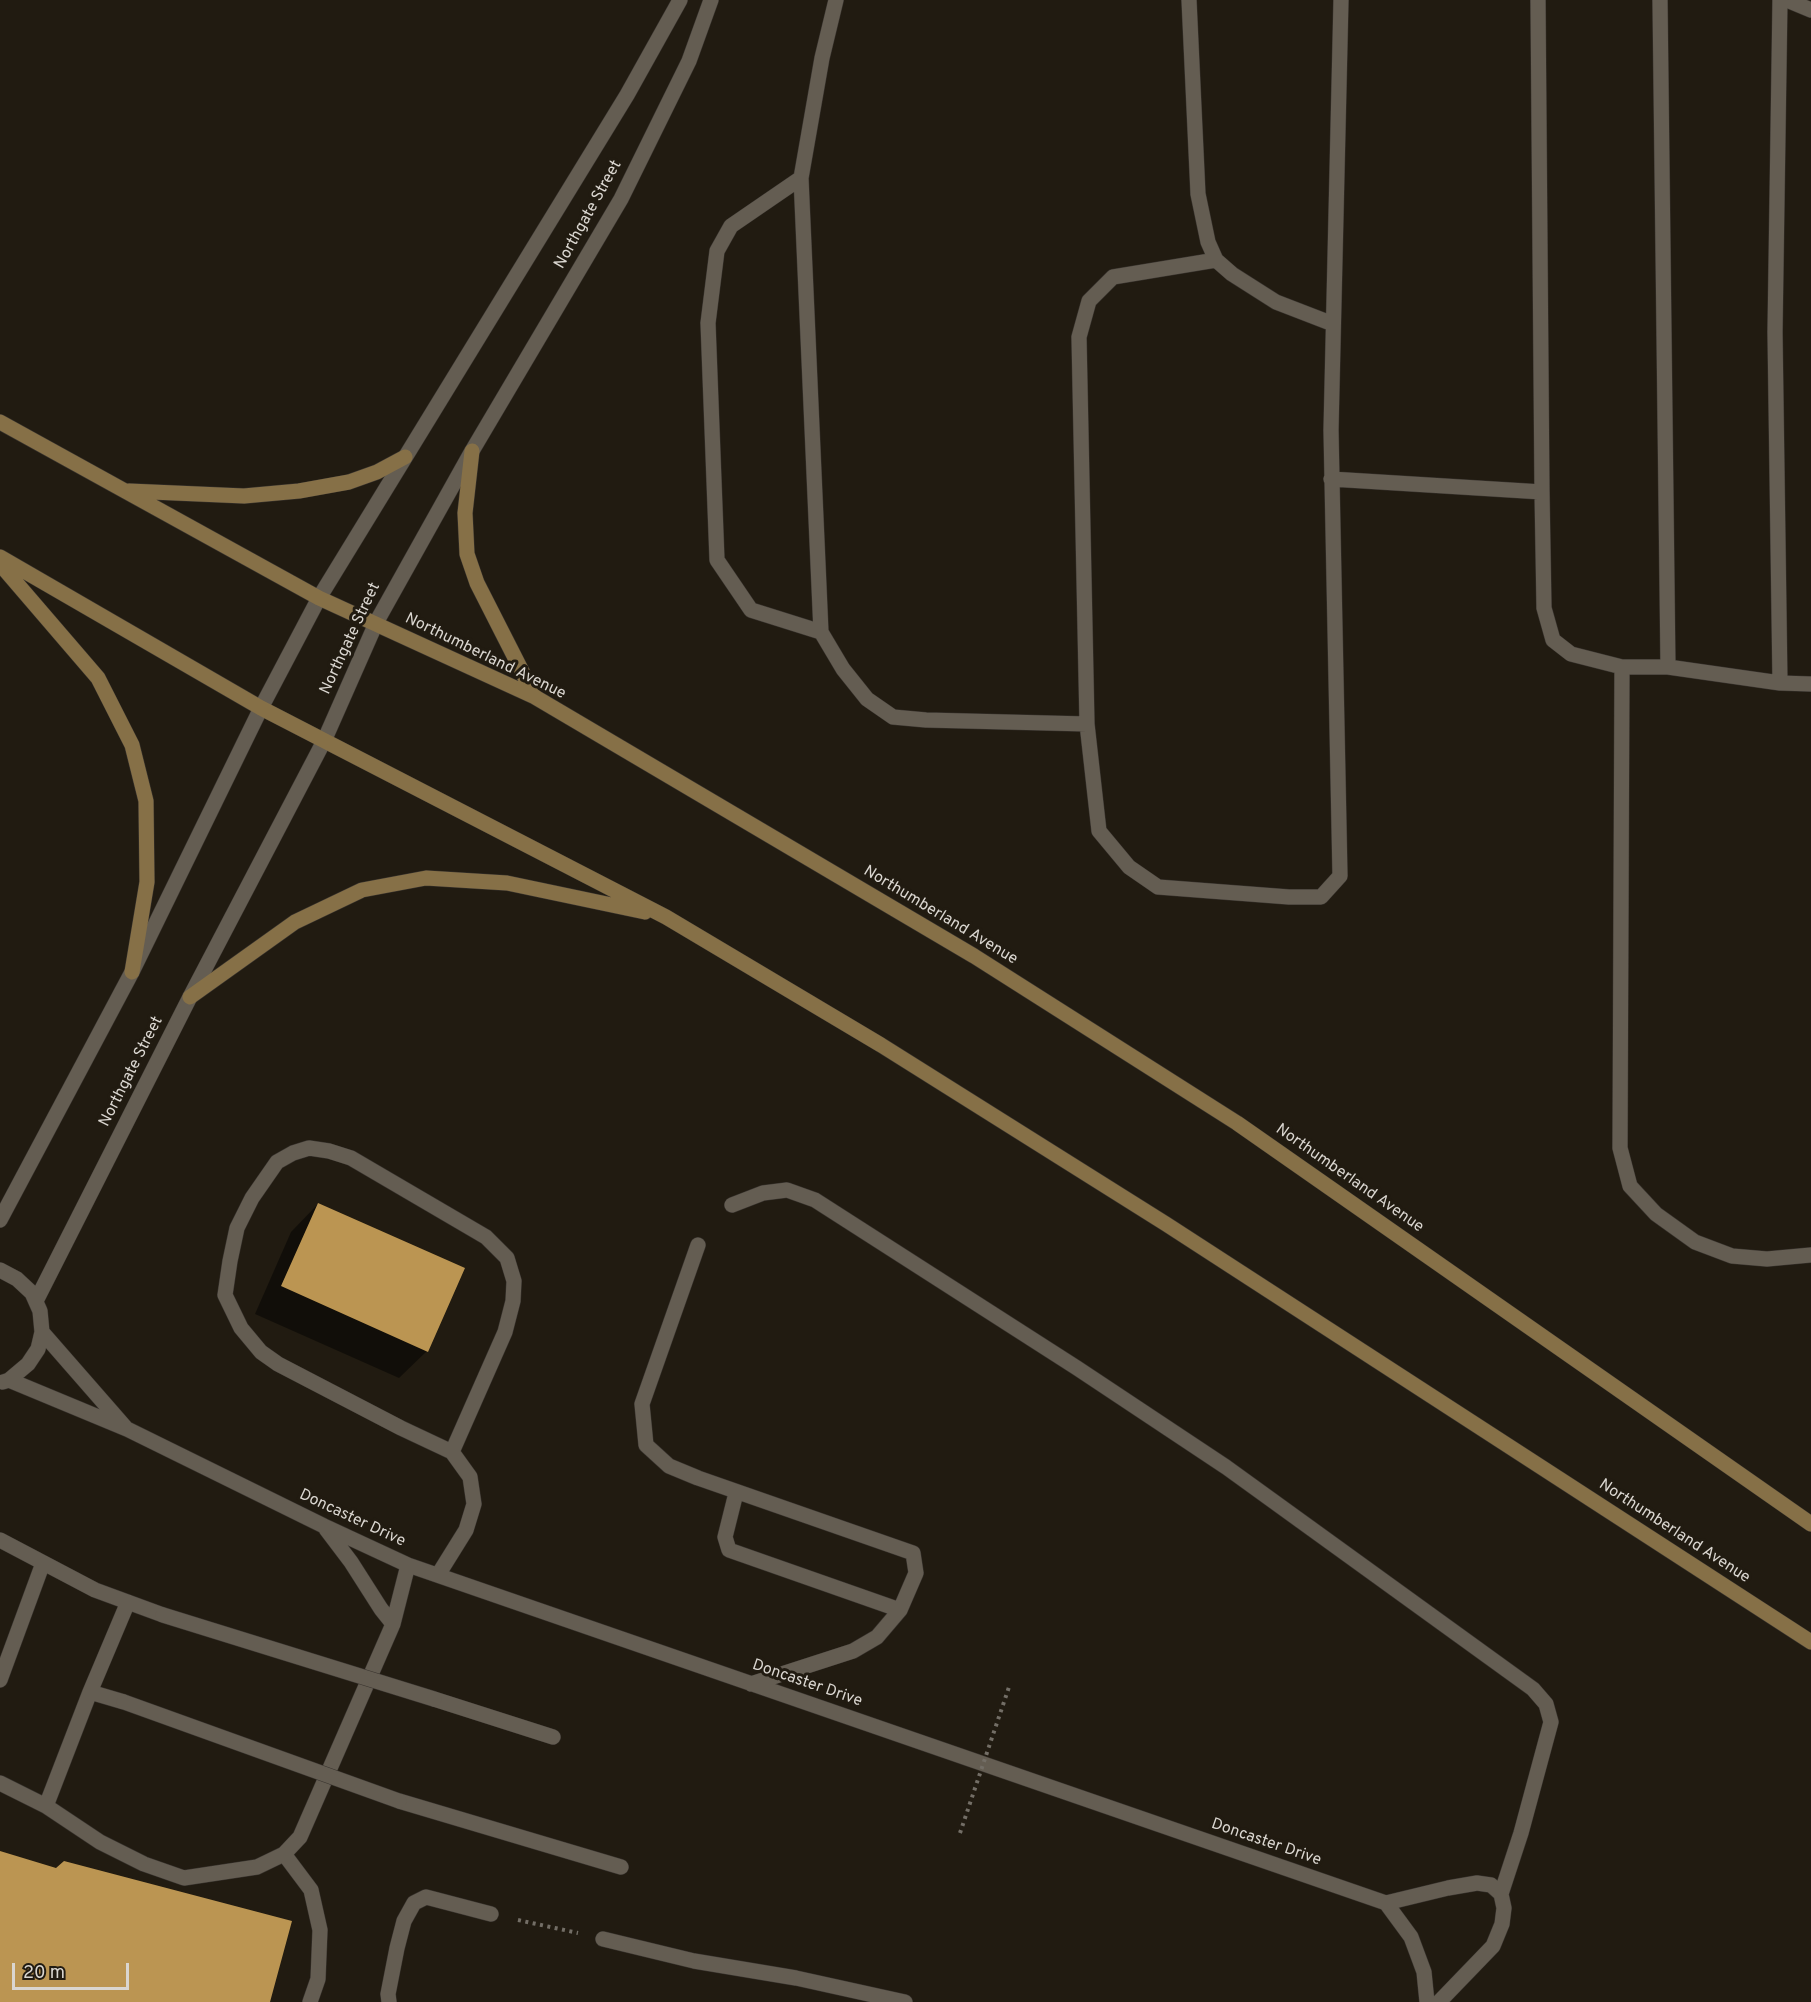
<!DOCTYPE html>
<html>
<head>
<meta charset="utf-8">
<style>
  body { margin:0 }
  #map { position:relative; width:1811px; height:2002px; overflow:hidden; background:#211b11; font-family:Overpass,sans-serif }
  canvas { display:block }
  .scale { position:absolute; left:12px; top:1963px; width:117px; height:27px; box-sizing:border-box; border:3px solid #dad6d0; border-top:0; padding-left:8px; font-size:18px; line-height:21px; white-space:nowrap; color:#dad6d0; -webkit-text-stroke:4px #211b11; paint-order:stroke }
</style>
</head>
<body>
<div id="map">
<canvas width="1811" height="2002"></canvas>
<div class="scale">20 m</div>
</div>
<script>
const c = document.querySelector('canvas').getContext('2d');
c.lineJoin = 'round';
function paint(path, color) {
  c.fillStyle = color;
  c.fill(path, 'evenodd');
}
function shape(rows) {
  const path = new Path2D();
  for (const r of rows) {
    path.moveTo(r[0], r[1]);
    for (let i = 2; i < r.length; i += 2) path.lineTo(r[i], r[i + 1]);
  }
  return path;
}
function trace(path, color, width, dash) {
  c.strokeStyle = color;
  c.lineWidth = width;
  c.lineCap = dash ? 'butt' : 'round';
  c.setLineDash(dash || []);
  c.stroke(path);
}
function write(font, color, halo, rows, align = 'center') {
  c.font = font + ' Overpass,sans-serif';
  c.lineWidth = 6;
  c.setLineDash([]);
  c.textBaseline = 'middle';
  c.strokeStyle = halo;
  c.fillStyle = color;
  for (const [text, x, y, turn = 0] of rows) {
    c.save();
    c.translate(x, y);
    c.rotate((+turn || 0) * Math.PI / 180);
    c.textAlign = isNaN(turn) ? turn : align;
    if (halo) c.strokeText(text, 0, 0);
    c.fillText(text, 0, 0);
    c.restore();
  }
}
const shadow = shape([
  [318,1204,427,1351,399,1378,255,1314,291,1232]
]);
const building = shape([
  [318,1203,465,1268,428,1352,281,1286],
  [0,1851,56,1868,64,1861,292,1921,270,2002,0,2002]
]);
const path = shape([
  [518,1920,578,1933]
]);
const lane = shape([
  [309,1148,329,1151,351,1158,486,1237,507,1258,514,1281,513,1301,505,1332,452,1452,401,1428,278,1364,261,1352,241,1328,225,1295,230,1261,237,1228,252,1198,277,1162,293,1153,309,1148],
  [732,1205,763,1193,787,1190,815,1200,1077,1368,1226,1467,1533,1689,1546,1704,1551,1722,1521,1833,1501,1894,1491,1885,1477,1883,1448,1888,1386,1903],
  [0,1220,132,972,261,708],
  [698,1245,642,1404,646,1445,669,1466,698,1478,913,1553,916,1573,900,1610,877,1637,853,1651,751,1684],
  [0,1270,17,1279,32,1293,40,1311,42,1332,38,1349,28,1364,9,1380,3,1382],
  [36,1301,190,997,324,741],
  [42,1332,125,1427],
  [9,1380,127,1429,324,1526,408,1565,1386,1903,1411,1937,1424,1972,1427,2002],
  [736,1493,725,1537,729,1550,900,1610],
  [326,1529,351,1562,381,1609,393,1624],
  [0,1540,95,1590,163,1615],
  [438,1575,466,1530,474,1504,470,1477,452,1452],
  [0,1680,43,1563],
  [90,1692,124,1702],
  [434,1699,553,1737],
  [0,1783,46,1806,100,1842,144,1864,184,1878,257,1867,284,1854,300,1837,393,1624,408,1565],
  [399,1801,621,1867],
  [46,1806,90,1692,128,1602],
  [284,1854,311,1890,320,1930,318,1979,310,2002],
  [603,1939,694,1961,796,1978,905,2002],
  [389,2002,388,1994,397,1948,404,1921,414,1903,426,1897,491,1914],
  [1439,2002,1493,1946,1502,1924,1504,1908,1501,1894]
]);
const street = shape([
  [836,0,822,58,801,178,821,632,843,669,867,699,893,717,926,720,1087,724],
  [1189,0,1198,194,1208,242,1216,260,1232,274,1276,302,1333,324],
  [1538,0,1542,492,1544,608,1553,640,1571,654,1622,667,1668,667,1780,683,1811,684],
  [1660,0,1668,667],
  [1780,0,1775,332,1780,683],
  [1787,0,1811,10],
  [801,178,731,226,717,251,708,323,717,560,751,610,821,632],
  [1216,260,1113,277,1089,301,1079,337,1087,724,1099,831,1129,867,1158,887,1289,897,1321,897,1340,876,1331,430,1341,0],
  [1331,479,1542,492],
  [1622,667,1620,1148,1630,1186,1656,1214,1695,1242,1732,1256,1767,1259,1811,1255],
  [261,708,319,598,627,95,680,0],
  [324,741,377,621,472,451,621,199,689,61,711,0]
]);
const secondary = shape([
  [0,422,319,598,535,697,974,956,1237,1123,1811,1524],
  [472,451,465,513,467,554,477,583,535,697],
  [129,491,244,496,299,491,349,482,377,472,405,457],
  [0,557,261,708,666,917,881,1045,1166,1224,1811,1642],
  [0,564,98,678,132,745,146,801,147,882,132,972],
  [190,997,295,922,362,890,426,878,507,883,645,912]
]);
const pathBridge = shape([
  [960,1833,1009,1687]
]);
const laneBridge = shape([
  [163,1615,434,1699],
  [124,1702,399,1801]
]);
const streetNames = [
  ["Northgate Street",589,215,-61],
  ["Northgate Street",351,639,-65],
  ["Northumberland Avenue",485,657,26],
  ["Northumberland Avenue",940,916,31],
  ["Northgate Street",132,1072,-63],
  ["Northumberland Avenue",1349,1179,35],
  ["Doncaster Drive",352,1519,25],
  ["Northumberland Avenue",1674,1532,33],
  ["Doncaster Drive",807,1684,19],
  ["Doncaster Drive",1266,1843,19]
];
paint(shadow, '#0007');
paint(building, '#bb9552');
trace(lane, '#39342f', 16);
trace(street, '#39342f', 16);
trace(secondary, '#39342f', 16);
trace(path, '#736e66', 4, [3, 4.5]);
trace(lane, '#645d52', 15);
trace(street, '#645d52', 15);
trace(secondary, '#867047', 15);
trace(laneBridge, '#39342f', 16, []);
trace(pathBridge, '#736e66', 4, [3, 4.5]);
trace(laneBridge, '#645d52', 15);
write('16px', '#dad6d0', '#211b11', streetNames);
</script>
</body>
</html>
